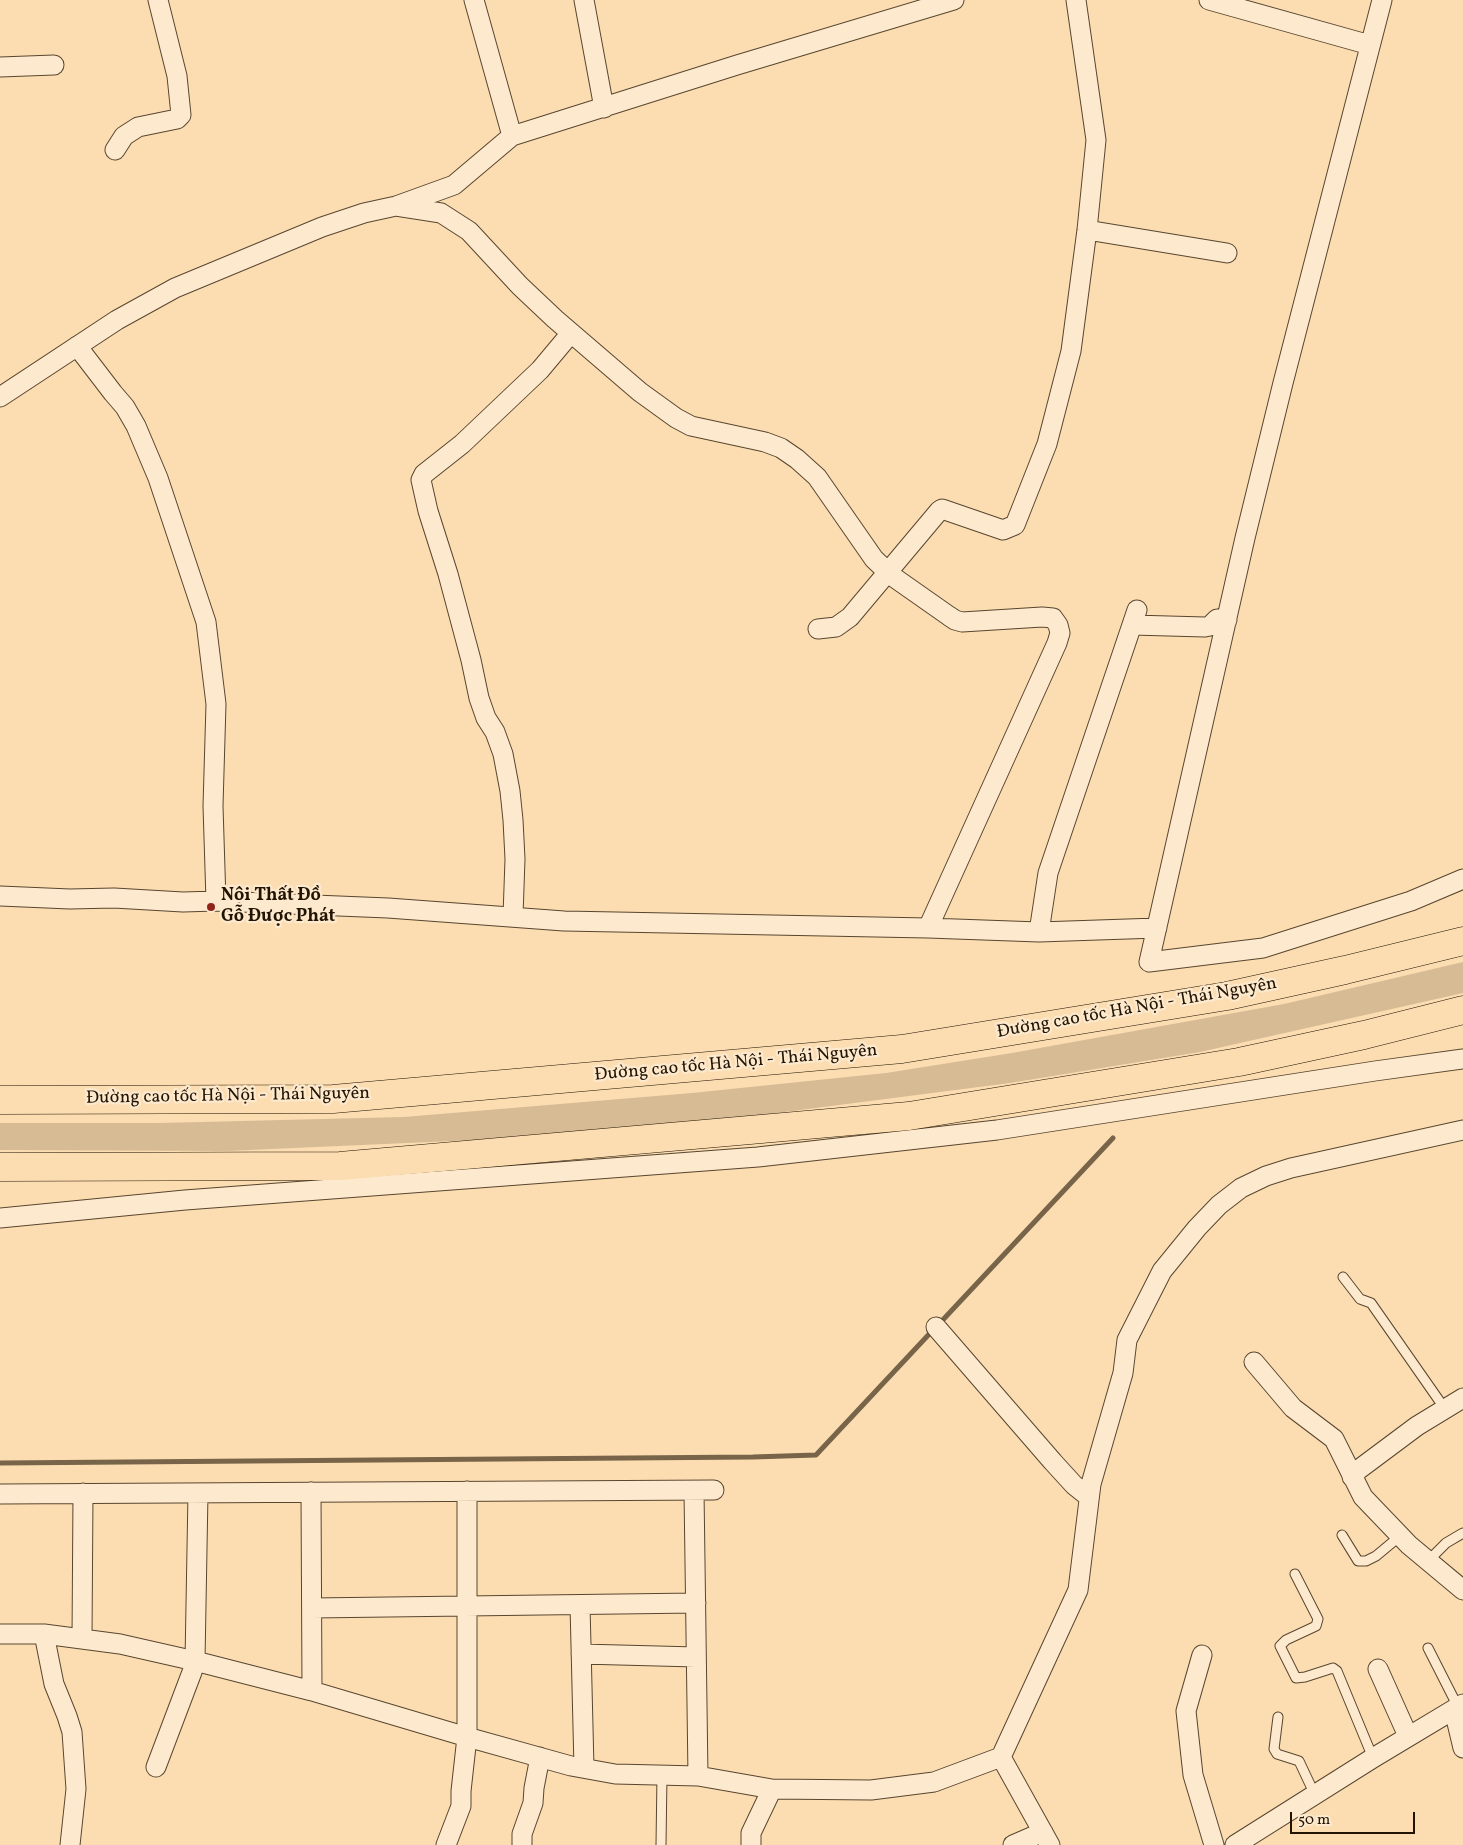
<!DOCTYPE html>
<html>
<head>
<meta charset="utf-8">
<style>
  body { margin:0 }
  #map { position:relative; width:1463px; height:1845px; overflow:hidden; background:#fcddb2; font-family:Vollkorn,serif }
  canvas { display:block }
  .scale { position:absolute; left:1290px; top:1812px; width:125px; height:22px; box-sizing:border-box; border:2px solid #221403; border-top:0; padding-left:6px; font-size:15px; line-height:18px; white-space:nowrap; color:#221403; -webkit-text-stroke:4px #fde9cd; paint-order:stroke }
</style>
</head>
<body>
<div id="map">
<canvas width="1463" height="1845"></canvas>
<div class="scale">50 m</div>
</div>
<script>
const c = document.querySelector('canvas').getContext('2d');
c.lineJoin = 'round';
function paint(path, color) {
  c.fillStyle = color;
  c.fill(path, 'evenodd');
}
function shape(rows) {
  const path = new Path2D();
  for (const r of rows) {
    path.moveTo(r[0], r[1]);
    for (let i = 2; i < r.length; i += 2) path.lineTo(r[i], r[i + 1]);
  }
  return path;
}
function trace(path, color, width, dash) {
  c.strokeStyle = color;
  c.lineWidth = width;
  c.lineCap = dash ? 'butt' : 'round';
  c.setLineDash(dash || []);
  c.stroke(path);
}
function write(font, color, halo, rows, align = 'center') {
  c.font = font + ' Vollkorn,serif';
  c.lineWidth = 4.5;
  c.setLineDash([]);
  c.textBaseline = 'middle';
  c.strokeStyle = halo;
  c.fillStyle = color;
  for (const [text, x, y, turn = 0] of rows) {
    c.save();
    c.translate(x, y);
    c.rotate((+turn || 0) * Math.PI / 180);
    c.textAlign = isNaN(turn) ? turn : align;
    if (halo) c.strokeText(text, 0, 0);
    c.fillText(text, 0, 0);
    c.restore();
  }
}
const green = shape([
  [1463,962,1463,993,1200,1052,1010,1083,707,1122,497,1139,227,1151,0,1150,0,1123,160,1123,404,1117,692,1093,886,1073,1012,1053,1284,1004]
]);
const stream = shape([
  [939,1324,1113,1138],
  [0,1463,753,1457,816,1455,933,1330]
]);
const service = shape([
  [1343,1277,1360,1299,1371,1303,1445,1409],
  [1342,1535,1358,1561,1366,1561,1376,1556,1400,1536],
  [1428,1561,1446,1543,1463,1533],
  [1295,1574,1318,1619,1316,1626,1286,1640,1280,1646,1296,1678,1305,1677,1333,1668,1337,1671,1373,1758],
  [1428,1648,1458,1707],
  [1278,1717,1274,1749,1277,1754,1299,1761,1315,1795],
  [661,1845,662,1775]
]);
const minor = shape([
  [474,0,512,136],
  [584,0,604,108],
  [1209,0,1370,45],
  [1382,0,1283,383,1245,538,1149,962,1263,948,1411,901,1463,879],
  [0,67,54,65],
  [115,150,124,136,138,127,177,119,181,115,177,76,158,0],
  [396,206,441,213,469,231,520,286,555,319,640,392,676,418,691,426,765,442,781,448,797,459,817,477,874,559,892,576,949,616,955,620,962,622,1042,617,1053,618,1058,625,1060,633,1057,643,928,928],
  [1087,230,1227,253],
  [77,346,113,393,125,407,136,426,158,478,206,622,216,704,213,806,216,901],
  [0,397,117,320,175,288,322,227,364,213,396,206,454,185,512,136,737,65,954,0],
  [1132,625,1205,627,1210,626,1217,619,1227,620],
  [818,629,836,627,850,617,939,511,942,509,1003,530,1015,525,1047,444,1071,351,1087,230,1096,140,1076,0],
  [0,896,70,899,114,898,183,902,216,901,388,908,564,921,928,928,1039,932,1157,928],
  [513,916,515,859,513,820,510,791,503,754,495,732,486,718,479,698,471,660,448,574,428,511,421,480,424,474,462,444,540,370,571,333],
  [1039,932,1048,873,1137,610],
  [0,1218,185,1200,758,1157,997,1130,1375,1071,1463,1059],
  [936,1327,1053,1462,1074,1485,1089,1497],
  [1254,1362,1293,1408,1334,1439,1363,1497,1409,1545,1463,1590],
  [1352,1477,1358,1470,1417,1426,1463,1398],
  [694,1491,698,1776],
  [311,1492,312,1691],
  [0,1494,714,1490],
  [580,1605,584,1768],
  [312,1608,696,1603],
  [0,1634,44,1634,120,1644,195,1661,312,1691,467,1737,571,1766,615,1774,698,1776,772,1789,871,1790,934,1782,1001,1757,1078,1590,1091,1484,1123,1373,1127,1340,1162,1271,1197,1228,1219,1205,1241,1188,1266,1176,1291,1168,1463,1130],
  [44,1634,54,1684,67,1716,72,1732,76,1789,70,1845],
  [82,1639,83,1493],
  [581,1654,696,1657],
  [1202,1655,1186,1711,1193,1775,1214,1845],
  [1378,1669,1408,1736],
  [1454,1710,1463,1748],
  [1001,1757,1050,1845],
  [156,1767,192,1672,195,1661,198,1493],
  [446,1845,461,1806,461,1791,467,1737,467,1491],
  [522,1845,522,1834,533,1803,534,1788,540,1757],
  [751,1845,751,1833,772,1789],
  [1013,1845,1043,1832],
  [1235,1845,1373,1758,1463,1704]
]);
const motorway = shape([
  [0,1100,333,1099,902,1049,1227,996,1345,970,1463,941],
  [0,1167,340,1166,909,1116,1239,1062,1364,1035,1463,1010]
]);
const markers = [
  [211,907,5,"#8f2418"]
];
const poiNames = [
  ["Nội Thất Đồ",221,897],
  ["Gỗ Được Phát",221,918]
];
const streetNames = [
  ["Đường cao tốc Hà Nội - Thái Nguyên",1137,1009,-10],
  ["Đường cao tốc Hà Nội - Thái Nguyên",736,1064,-5],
  ["Đường cao tốc Hà Nội - Thái Nguyên",228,1097,-1]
];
paint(green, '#d7bb94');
trace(stream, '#786448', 5);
trace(service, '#58462f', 11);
trace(minor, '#58462f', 21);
trace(motorway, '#221403', 29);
trace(service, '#fde9cd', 9);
trace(minor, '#fde9cd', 19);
trace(motorway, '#fcddb2', 28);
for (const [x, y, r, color] of markers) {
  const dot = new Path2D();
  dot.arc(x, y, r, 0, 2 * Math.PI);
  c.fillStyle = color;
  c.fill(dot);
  trace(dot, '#fde9cd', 2);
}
write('bold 18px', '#221403', '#fde9cd', poiNames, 'left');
write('18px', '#221403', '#fde9cd', streetNames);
</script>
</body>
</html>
